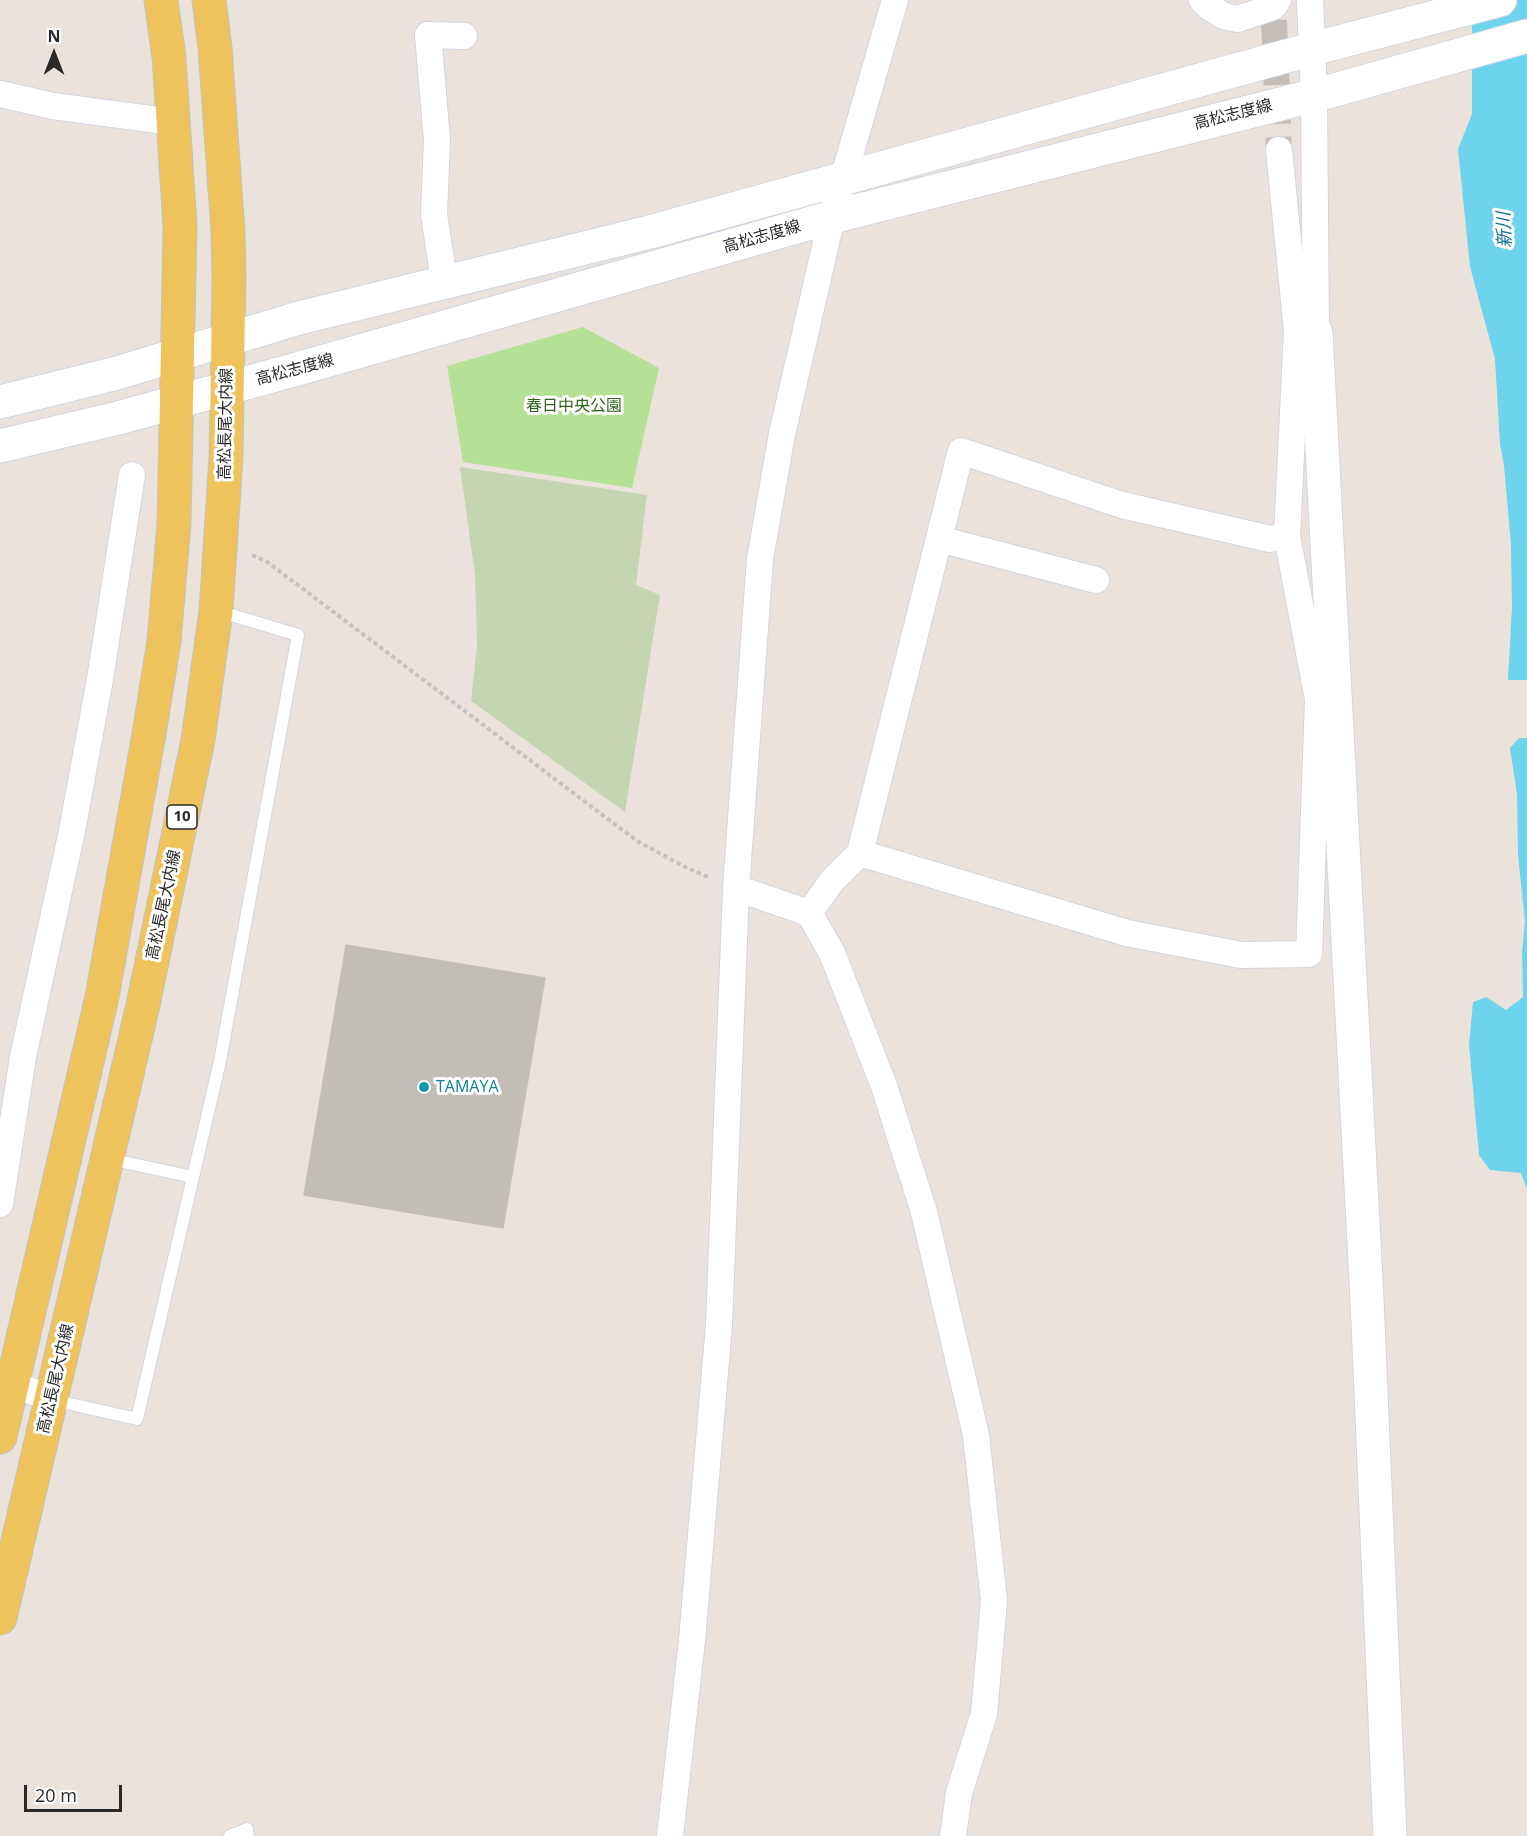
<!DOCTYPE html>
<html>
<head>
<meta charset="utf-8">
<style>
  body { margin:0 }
  #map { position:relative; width:1527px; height:1836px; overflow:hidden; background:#ebe3db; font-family:"Open Sans",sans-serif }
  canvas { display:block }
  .north { position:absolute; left:24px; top:24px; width:60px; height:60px; -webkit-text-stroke:4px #fff; paint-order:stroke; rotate:0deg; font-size:16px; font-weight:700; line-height:24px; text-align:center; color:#292929 }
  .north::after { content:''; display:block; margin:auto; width:21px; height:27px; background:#292929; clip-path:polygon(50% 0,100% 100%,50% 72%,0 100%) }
  .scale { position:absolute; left:24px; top:1785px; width:98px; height:27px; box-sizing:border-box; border:3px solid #292929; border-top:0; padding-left:8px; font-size:18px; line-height:21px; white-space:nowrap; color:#292929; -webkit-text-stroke:4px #fff; paint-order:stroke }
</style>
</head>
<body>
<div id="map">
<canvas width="1527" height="1836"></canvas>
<div class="north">N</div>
<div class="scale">20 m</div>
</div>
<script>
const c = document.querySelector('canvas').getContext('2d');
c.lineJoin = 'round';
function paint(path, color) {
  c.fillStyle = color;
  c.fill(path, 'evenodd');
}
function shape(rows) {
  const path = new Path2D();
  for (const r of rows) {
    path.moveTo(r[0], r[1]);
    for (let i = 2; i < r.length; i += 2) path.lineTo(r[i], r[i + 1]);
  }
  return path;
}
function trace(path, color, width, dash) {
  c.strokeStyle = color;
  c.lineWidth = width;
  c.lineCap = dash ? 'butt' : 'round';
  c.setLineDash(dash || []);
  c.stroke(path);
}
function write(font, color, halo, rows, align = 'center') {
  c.font = font + ' "Open Sans","Noto Sans JP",sans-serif';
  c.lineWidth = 6;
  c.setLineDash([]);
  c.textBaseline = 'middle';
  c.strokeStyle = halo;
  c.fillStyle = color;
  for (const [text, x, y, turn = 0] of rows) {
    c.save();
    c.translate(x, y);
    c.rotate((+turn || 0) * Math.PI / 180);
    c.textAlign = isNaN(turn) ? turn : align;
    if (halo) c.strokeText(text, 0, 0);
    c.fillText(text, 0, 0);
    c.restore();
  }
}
const green = shape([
  [583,327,659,368,632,488,463,462,447,366]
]);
const cemetery = shape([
  [460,467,647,495,636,585,660,595,625,812,471,701,477,645,475,575]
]);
const water = shape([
  [1472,0,1527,0,1527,680,1508,680,1512,607,1511,546,1504,465,1500,444,1495,359,1470,267,1458,149,1472,114],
  [1519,738,1527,738,1527,1189,1521,1173,1490,1170,1479,1155,1469,1045,1473,1002,1486,997,1506,1010,1523,997,1522,952,1525,921,1518,855,1517,794,1510,748]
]);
const building = shape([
  [346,945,545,978,503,1228,304,1195,346,945]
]);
const streetTunnel = shape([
  [1274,20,1279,150]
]);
const path = shape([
  [252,555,266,561,637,841,687,868,708,877]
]);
const lane = shape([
  [109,1159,193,1177,220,1061,298,635,218,611],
  [53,1400,137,1419,193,1177],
  [230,1836,247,1829,248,1836]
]);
const street = shape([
  [1202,0,1209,7,1224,16,1238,19,1273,7,1278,0],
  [0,94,53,106,173,122],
  [1279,150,1297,331,1316,333,1314,95,1310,0],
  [444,281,434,214,437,140,428,35,464,36],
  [939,539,1096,580],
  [860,853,961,451,1122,505,1270,539,1287,536],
  [736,888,809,913,832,881,860,853,1127,933,1241,955,1309,954,1318,699,1287,536,1297,331],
  [809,913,832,953,884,1086,924,1212,976,1435,994,1601,984,1714,959,1793,953,1836],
  [0,1204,23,1057,72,831,100,679,132,475],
  [0,1379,52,1399],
  [670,1836,692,1640,719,1325,736,888,760,559,782,434,832,217,895,0]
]);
const secondary = shape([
  [1316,333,1367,1300,1390,1836],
  [0,402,117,373,299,318,650,232,1312,49,1500,0],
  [0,446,118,418,290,371,832,217,1324,93,1527,36]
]);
const primary = shape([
  [0,1437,102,997,149,734,164,641,174,524,180,226,169,57,161,0],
  [0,1618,143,1005,198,740,216,611,226,457,229,277,228,232,215,48,209,0]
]);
const markers = [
  [424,1087,6,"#0f9aa8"]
];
const shields = [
  [182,817,30]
];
const shieldNames = [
  ["10",182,817]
];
const streetNames = [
  ["高松志度線",1233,115,-14],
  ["高松志度線",762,237,-16],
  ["高松志度線",295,370,-15],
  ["高松長尾大内線",226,424,-89],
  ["高松長尾大内線",164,905,-78],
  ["高松長尾大内線",56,1379,-77]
];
const parkNames = [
  ["春日中央公園",574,406]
];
const cultureNames = [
  ["TAMAYA",436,1087]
];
const waterNames = [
  ["新川",1505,230,-92]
];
paint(green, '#b5e197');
paint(cemetery, '#c5d5b2');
paint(water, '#6ed3ed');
paint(building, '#c3bdb7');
trace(building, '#c6bfb5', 1.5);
trace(streetTunnel, '#c4beb7', 26, [26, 13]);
trace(lane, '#d0d5e2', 14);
trace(street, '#d0d5e2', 28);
trace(secondary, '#d0d5e2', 35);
trace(primary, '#c3c3c3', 35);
trace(path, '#c3c3c3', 4, [4.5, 3]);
trace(lane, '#fff', 12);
trace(street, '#fff', 26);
trace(secondary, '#fff', 33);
trace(primary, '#eec35c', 33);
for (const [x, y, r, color] of markers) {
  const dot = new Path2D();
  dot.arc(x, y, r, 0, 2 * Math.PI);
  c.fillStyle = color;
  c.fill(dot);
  trace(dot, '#fff', 2);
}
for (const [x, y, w] of shields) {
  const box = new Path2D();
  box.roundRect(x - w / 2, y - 12, w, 24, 4.5);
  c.fillStyle = '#fff';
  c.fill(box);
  trace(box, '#292929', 1.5);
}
write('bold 15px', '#292929', null, shieldNames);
write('16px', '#292929', '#fff', streetNames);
write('16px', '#2f651a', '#fff', parkNames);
write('16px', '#0d838f', '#fff', cultureNames, 'left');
write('italic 18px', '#0f7197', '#fff', waterNames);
</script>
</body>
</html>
